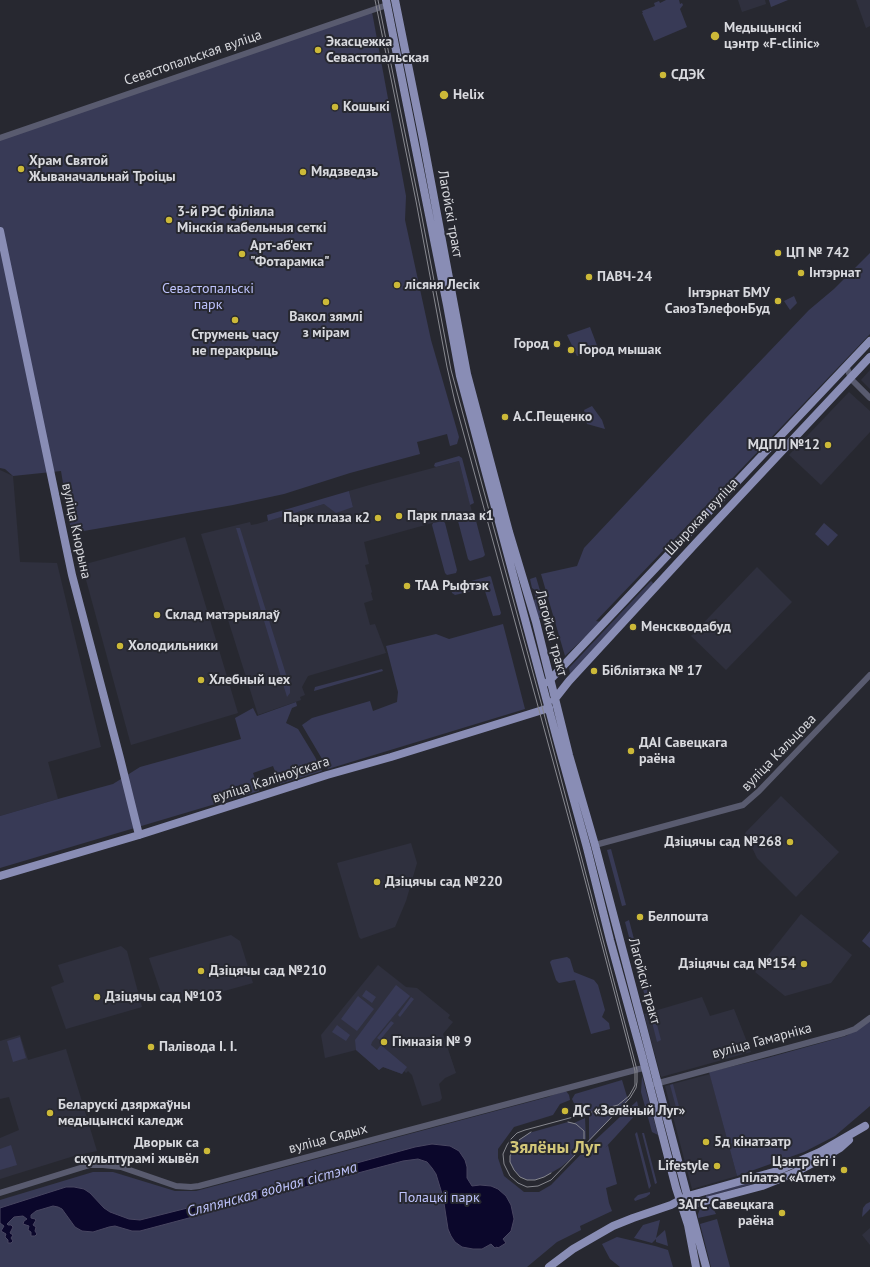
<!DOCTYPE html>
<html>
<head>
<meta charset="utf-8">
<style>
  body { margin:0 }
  canvas { display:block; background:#272830 }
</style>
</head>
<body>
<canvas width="870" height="1267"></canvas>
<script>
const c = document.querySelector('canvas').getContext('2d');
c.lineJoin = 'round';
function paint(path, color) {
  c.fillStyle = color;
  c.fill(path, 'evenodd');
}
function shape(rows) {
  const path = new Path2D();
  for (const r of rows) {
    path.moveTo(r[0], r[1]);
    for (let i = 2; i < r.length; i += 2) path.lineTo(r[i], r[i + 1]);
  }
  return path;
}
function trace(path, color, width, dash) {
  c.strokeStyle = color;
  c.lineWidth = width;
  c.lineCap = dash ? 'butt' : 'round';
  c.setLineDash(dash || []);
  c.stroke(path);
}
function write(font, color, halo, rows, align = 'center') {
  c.font = font + ' "PT Sans",sans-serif';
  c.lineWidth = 4;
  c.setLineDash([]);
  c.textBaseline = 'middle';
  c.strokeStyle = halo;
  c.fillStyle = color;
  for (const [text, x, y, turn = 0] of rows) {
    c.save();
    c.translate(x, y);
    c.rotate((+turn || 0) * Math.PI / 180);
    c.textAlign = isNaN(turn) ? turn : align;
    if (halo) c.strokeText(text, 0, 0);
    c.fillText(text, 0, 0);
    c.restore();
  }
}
const built = shape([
  [738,0,765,0,766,4,742,12],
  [856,0,870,0,870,26,866,28],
  [870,370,870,389,861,380],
  [849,392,870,411,870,432,821,485,789,455],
  [459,461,472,512,364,542,369,564,365,565,372,592,371,593,373,600,364,603,370,625,375,624,386,653,308,676,302,687,305,695,300,697,301,700,258,715,201,534,250,522,251,525,257,524,324,504,353,507,349,491,373,484],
  [0,470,13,476,20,562,57,563,101,747,48,762,58,799,0,816],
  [185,537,238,713,131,745,82,565],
  [757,567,792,602,726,670,691,636],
  [781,796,839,852,796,897,757,858,745,833],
  [411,843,417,863,406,901,395,927,361,939,359,937,337,863],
  [801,914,852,955,831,983,785,996,755,972],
  [231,935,240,941,253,983,181,1003,161,993,149,958],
  [121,946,127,951,142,1007,66,1029,51,987,64,982,58,965],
  [378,965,406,987,417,988,450,1015,448,1018,453,1022,443,1034,456,1073,445,1078,439,1084,442,1098,440,1101,422,1106,412,1075,408,1071,406,1073,404,1071,402,1074,383,1067,379,1070,356,1050,325,1058,321,1035],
  [702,997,710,1016,734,1009,751,1052,661,1077,644,1014],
  [20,1035,28,1060,66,1049,97,1151,74,1156,0,1179,0,1138,19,1130,9,1097,0,1099,0,1041],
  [710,1074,737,1176,692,1189,665,1086],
  [870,1228,870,1245,862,1235]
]);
const green = shape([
  [666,0,679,0,680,4,682,3,683,5,680,9,687,27,654,41,642,13,643,13,642,11,655,6,654,3,659,1,660,3],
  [769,0,788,0,771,7],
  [372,12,406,196,405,220,431,340,459,437,457,444,450,446,447,434,417,442,420,454,350,473,284,494,233,505,78,532,70,525,61,471,13,476,5,469,0,468,0,140],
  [870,253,870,334,596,621,601,622,565,656,541,574,577,566,584,548,705,419,809,310,834,289],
  [794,296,797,303,790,310,784,301],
  [590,327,598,348,577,356,567,335],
  [592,406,602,420,605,429,587,424,584,410],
  [459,456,462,458,474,503,470,505,459,461,436,467,434,466,435,463],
  [349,491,353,507,336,513,324,504,268,521,267,515],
  [473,515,475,517,485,555,483,557,470,561,468,559,458,521,459,519],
  [443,521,445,523,457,570,456,573,447,575,445,573,432,525,433,523],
  [824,523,838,535,828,546,815,534],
  [236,528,240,528,290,687,290,693,287,697],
  [490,576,491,577,501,613,500,615,493,616,484,588,455,595,452,593,451,588,452,586],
  [536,577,541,594,532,588,530,579],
  [651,581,654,584,570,674,569,668],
  [534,591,543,597,548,618,538,618,533,601,536,599],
  [503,624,525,709,328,769,302,725,312,718,370,701,373,711,397,702,398,692,386,646,436,634,449,639],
  [552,628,554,639,550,643,547,630],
  [555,644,558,655,553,662,550,649],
  [382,669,383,671,314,691,315,687],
  [296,702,297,706,292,708,286,723,298,729,315,757,322,771,280,784,273,766,253,773,259,791,0,868,0,816,58,799,113,784,140,767,241,739,235,718,253,708,257,716],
  [611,849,626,905,622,906,607,850],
  [629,920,652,1008,648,1008,625,922],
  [870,931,870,948,862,941],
  [567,957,570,959,574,972,594,980,598,985,605,1010,602,1017,609,1023,610,1029,591,1034,575,980,559,983,556,980,550,962,552,960],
  [396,985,410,996,372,1042,371,1045,377,1050,380,1046,382,1046,407,1067,402,1074,383,1067,379,1070,356,1050,355,1040],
  [366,990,376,997,372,1003,362,996],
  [358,996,374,1009,357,1031,341,1019],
  [411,997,414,999,400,1017,398,1015],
  [654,1013,661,1040,657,1042,650,1014],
  [391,1021,394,1023,380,1040,377,1038],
  [870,1021,870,1106,835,1136,804,1152,737,1176,709,1072,767,1058,846,1036],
  [337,1025,350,1035,346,1041,332,1032],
  [20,1037,26,1058,13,1062,7,1041],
  [642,1076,658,1135,652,1132,641,1092],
  [622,1080,628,1100,589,1141,589,1114,591,1113,590,1110,578,1112,572,1099,575,1094],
  [673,1084,680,1110,677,1111,670,1085],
  [566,1091,569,1095,570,1100,560,1104,553,1115,514,1127,498,1149,498,1158,504,1176,524,1192,539,1192,551,1185,588,1147,589,1152,589,1146,637,1101,639,1111,605,1148,608,1145,617,1184,606,1188,609,1203,612,1211,580,1226,581,1230,557,1242,527,1267,0,1267,0,1200,93,1172,113,1172,175,1191,196,1191,548,1097,553,1095],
  [585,1118,586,1139,584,1140,581,1149,572,1158,561,1167,544,1177,535,1180,527,1180,520,1177,514,1170,510,1162,510,1156,513,1148,519,1140,529,1133,568,1122,574,1123],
  [637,1132,651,1186,649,1189,635,1134],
  [642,1133,644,1133,657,1183,655,1184],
  [11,1145,17,1165,0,1170,0,1149],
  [759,1180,761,1181,760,1182,706,1197,706,1195],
  [650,1192,650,1194,646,1197,635,1201,634,1199,638,1195],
  [870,1202,870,1209,862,1217,863,1208,866,1204],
  [708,1206,713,1208,716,1214,698,1218,698,1214,700,1209],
  [717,1219,730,1267,711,1267,700,1224],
  [660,1220,656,1238,665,1230,668,1246,656,1242,656,1239,652,1243,634,1238,643,1225],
  [617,1237,655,1246,668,1250,673,1267,620,1267,610,1259,602,1244]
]);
const water = shape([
  [432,1144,450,1146,459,1151,465,1160,467,1167,467,1178,472,1186,480,1185,491,1186,498,1189,506,1196,511,1205,514,1219,511,1231,503,1239,506,1243,498,1248,497,1247,495,1248,491,1244,482,1249,473,1249,462,1247,455,1242,451,1236,448,1229,443,1197,436,1174,432,1168,427,1162,418,1159,403,1161,140,1231,132,1231,115,1226,109,1227,93,1232,82,1231,75,1227,62,1209,58,1207,53,1206,36,1211,31,1215,31,1218,35,1219,36,1220,33,1225,36,1227,35,1231,37,1234,35,1236,31,1236,31,1232,28,1230,29,1226,23,1224,24,1221,27,1219,23,1216,14,1217,7,1224,8,1225,11,1225,13,1227,10,1233,13,1235,11,1238,13,1241,11,1243,8,1243,8,1240,5,1237,6,1234,1,1231,4,1226,0,1223,0,1208,66,1187,74,1187,84,1189,90,1193,104,1208,110,1212,129,1219,140,1220,251,1192,415,1147,432,1144]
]);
const minor = shape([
  [0,138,387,5],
  [846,366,852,380,870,398],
  [595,845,743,805,759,791,870,675],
  [655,1084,844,1033,855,1029,870,1018],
  [0,1193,80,1168,90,1165,103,1165,121,1167,176,1186,191,1187,199,1186,639,1069,645,1068,647,1071]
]);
const major = shape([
  [386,0,447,305,460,376,558,743,587,848,610,940,642,1056,676,1188,688,1225,696,1267],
  [395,0,423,139,467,374,509,532,536,622,569,755,595,845,706,1267],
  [0,231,72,575,120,758,139,835],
  [548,682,870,341],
  [554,700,569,681,695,544,870,357],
  [0,876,139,835,327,775,391,757,549,708],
  [687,1206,762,1186,794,1173,828,1155,840,1148,849,1140],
  [549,1267,573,1249,613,1226,633,1218,671,1205,688,1196,777,1171,820,1152,865,1126]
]);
const tram = shape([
  [375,0,416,201,447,367,455,402,575,842,635,1071,635,1085,633,1089,629,1096,618,1105,525,1130,517,1133,511,1139,507,1145,503,1154,504,1164,510,1176,518,1183,527,1187,538,1186,551,1180,630,1098,636,1088,637,1082,637,1070,543,710,451,370,421,212,378,0],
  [568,1122,576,1124,584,1131,584,1140,582,1147],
  [531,1132,519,1140,513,1148,510,1156,510,1162,514,1170,520,1177,527,1180,535,1180,544,1177,551,1173]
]);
const markers = [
  [715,36,5,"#ccb938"],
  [318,50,4,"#ccb938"],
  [663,75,4,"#ccb938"],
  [444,95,5,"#ccb938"],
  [335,107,4,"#ccb938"],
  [21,169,4,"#ccb938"],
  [303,172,4,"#ccb938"],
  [169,220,4,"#ccb938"],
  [778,253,4,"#ccb938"],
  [242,254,4,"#ccb938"],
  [801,273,4,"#ccb938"],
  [589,277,4,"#ccb938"],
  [397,285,4,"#ccb938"],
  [778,301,4,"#ccb938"],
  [326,302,4,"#ccb938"],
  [235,320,4,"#ccb938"],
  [557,344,4,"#ccb938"],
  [571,350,4,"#ccb938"],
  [505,417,4,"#ccb938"],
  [828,445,4,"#ccb938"],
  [399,516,4,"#ccb938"],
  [378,518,4,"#ccb938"],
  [407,586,4,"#ccb938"],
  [157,615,4,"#ccb938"],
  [633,627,4,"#ccb938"],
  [120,646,4,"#ccb938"],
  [594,671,4,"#ccb938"],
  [201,680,4,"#ccb938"],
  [631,751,4,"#ccb938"],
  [790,842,4,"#ccb938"],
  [377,882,4,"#ccb938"],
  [640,917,4,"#ccb938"],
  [804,964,4,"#ccb938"],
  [201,971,4,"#ccb938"],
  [97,997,4,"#ccb938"],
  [384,1042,4,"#ccb938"],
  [151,1047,4,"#ccb938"],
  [565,1111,4,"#ccb938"],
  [50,1113,4,"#ccb938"],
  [706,1142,4,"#ccb938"],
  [207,1151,4,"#ccb938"],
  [717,1166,4,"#ccb938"],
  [844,1170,4,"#ccb938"],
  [782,1213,4,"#ccb938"]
];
const poiNames = [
  ["Медыцынскі",724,28],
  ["цэнтр «F-clinic»",724,44],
  ["Экасцежка",326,42],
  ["Севастопальская",326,58],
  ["СДЭК",671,75],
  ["Helix",453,95],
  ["Кошыкі",343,107],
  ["Храм Святой",29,161],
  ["Жываначальнай Троіцы",29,177],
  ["Мядзведзь",311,172],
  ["3-й РЭС філіяла",177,212],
  ["Мінскія кабельныя сеткі",177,228],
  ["Арт-аб'ект",250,246],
  ["\"Фотарамка\"",250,262],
  ["ЦП № 742",786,253],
  ["Інтэрнат",809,273],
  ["ПАВЧ-24",597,277],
  ["лісяня Лесік",405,285],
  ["Інтэрнат БМУ",770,293,"right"],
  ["СаюзТэлефонБуд",770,309,"right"],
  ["Вакол зямлі",326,317,"center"],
  ["з мірам",326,333,"center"],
  ["Струмень часу",235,335,"center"],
  ["не перакрыць",235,351,"center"],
  ["Город",549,344,"right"],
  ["Город мышак",579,350],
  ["А.С.Пещенко",513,417],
  ["МДПЛ №12",820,445,"right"],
  ["Парк плаза к1",407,516],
  ["Парк плаза к2",370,518,"right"],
  ["ТАА Рыфтэк",415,586],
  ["Склад матэрыялаў",165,615],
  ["Менскводабуд",641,627],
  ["Холодильники",128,646],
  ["Бібліятэка № 17",602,671],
  ["Хлебный цех",209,680],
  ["ДАІ Савецкага",639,743],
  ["раёна",639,759],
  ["Дзіцячы сад №268",782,842,"right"],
  ["Дзіцячы сад №220",385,882],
  ["Белпошта",648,917],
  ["Дзіцячы сад №154",796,964,"right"],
  ["Дзіцячы сад №210",209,971],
  ["Дзіцячы сад №103",105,997],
  ["Гімназія № 9",392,1042],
  ["Палівода І. І.",159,1047],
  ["Беларускі дзяржаўны",58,1105],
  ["медыцынскі каледж",58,1121],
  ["ДС «Зелёный Луг»",573,1111],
  ["5д кінатэатр",714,1142],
  ["Дворык са",199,1143,"right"],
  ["скульптурамі жывёл",199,1159,"right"],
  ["Цэнтр ёгі і",836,1162,"right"],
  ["пілатэс «Атлет»",836,1178,"right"],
  ["Lifestyle",709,1166,"right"],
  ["ЗАГС Савецкага",774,1205,"right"],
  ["раёна",774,1221,"right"]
];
const streetNames = [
  ["Севастопальская вуліца",193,58,-19],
  ["Лагойскі тракт",450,214,80],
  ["Шырокая вуліца",702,517,-47],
  ["вуліца Кнорына",76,531,78],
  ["Лагойскі тракт",551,633,75],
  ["вуліца Кальцова",779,753,-46],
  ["вуліца Каліноўскага",271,780,-18],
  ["Лагойскі тракт",644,981,75],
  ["вуліца Гамарніка",762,1041,-15],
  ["вуліца Сядых",328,1139,-15]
];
const parkNames = [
  ["Севастопальскі",208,289],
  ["парк",208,305],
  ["Полацкі парк",439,1198]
];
const waterNames = [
  ["Сляпянская водная сістэма",272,1190,-15]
];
const districtNames = [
  ["Зялёны Луг",555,1148]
];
paint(built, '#2f303e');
paint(green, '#383a56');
paint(water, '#0b072b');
trace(water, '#484661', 1);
trace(minor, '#595b6f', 6);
trace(major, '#898db5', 8);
trace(tram, '#87888f', 1);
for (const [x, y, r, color] of markers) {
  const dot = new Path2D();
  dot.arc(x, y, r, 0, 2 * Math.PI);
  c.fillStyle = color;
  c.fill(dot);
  trace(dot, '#272830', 1.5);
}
write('bold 14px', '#d8d9de', '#272830', poiNames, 'left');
write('14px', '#d8d9de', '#272830', streetNames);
write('14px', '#bdc2fb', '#272830', parkNames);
write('italic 15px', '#bec3fc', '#272830', waterNames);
write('bold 18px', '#d3c779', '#272830', districtNames);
</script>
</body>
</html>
